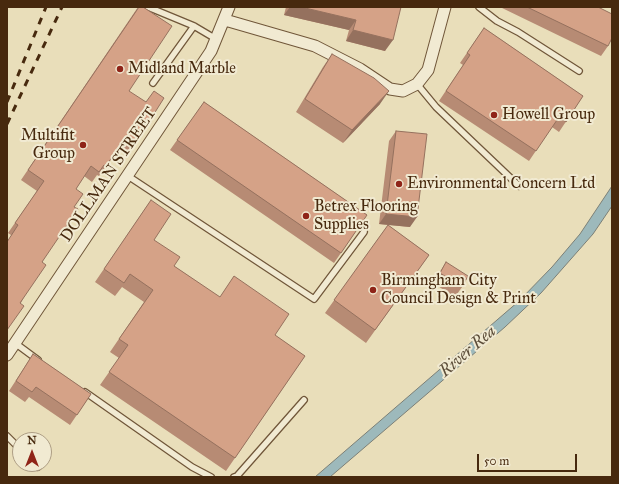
<!DOCTYPE html>
<html>
<head>
<meta charset="utf-8">
<style>
  body { margin:0 }
  #map { position:relative; width:619px; height:484px; overflow:hidden; background:#e9deba; font-family:"IM FELL Great Primer",serif }
  canvas { display:block }
  .frame { position:absolute; inset:0; border:8px solid #47290e; pointer-events:none }
  .north { position:absolute; left:12px; top:432px; width:40px; height:40px; box-sizing:border-box; background:#f1ead2; border:1px solid #ad9d84; border-radius:50%; rotate:0deg; font-size:11px; font-weight:700; line-height:16px; text-align:center; color:#47290e }
  .north::after { content:''; display:block; margin:auto; width:14px; height:18px; background:#8f2418; clip-path:polygon(50% 0,100% 100%,50% 72%,0 100%) }
  .scale { position:absolute; left:477px; top:454px; width:100px; height:18px; box-sizing:border-box; border:2px solid #47290e; border-top:0; padding-left:5px; font-size:12px; line-height:14px; white-space:nowrap; color:#47290e; -webkit-text-stroke:3px #f1ead2; paint-order:stroke }
</style>
</head>
<body>
<div id="map">
<canvas width="619" height="484"></canvas>
<div class="frame"></div>
<div class="north">N</div>
<div class="scale">50 m</div>
</div>
<script>
const c = document.querySelector('canvas').getContext('2d');
c.lineJoin = 'round';
function paint(path, color) {
  c.fillStyle = color;
  c.fill(path, 'evenodd');
}
function shape(rows) {
  const path = new Path2D();
  for (const r of rows) {
    path.moveTo(r[0], r[1]);
    for (let i = 2; i < r.length; i += 2) path.lineTo(r[i], r[i + 1]);
  }
  return path;
}
function trace(path, color, width, dash) {
  c.strokeStyle = color;
  c.lineWidth = width;
  c.lineCap = dash ? 'butt' : 'round';
  c.setLineDash(dash || []);
  c.stroke(path);
}
function write(font, color, halo, rows, align = 'center') {
  c.font = font + ' "IM FELL Great Primer",serif';
  c.lineWidth = 4;
  c.setLineDash([]);
  c.textBaseline = 'middle';
  c.strokeStyle = halo;
  c.fillStyle = color;
  for (const [text, x, y, turn = 0] of rows) {
    c.save();
    c.translate(x, y);
    c.rotate((+turn || 0) * Math.PI / 180);
    c.textAlign = isNaN(turn) ? turn : align;
    if (halo) c.strokeText(text, 0, 0);
    c.fillText(text, 0, 0);
    c.restore();
  }
}
const water = shape([
  [612,186,612,206,593,234,541,293,505,327,330,477,315,477,519,301,552,267,580,234,612,186]
]);
const lane = shape([
  [148,7,194,26],
  [479,7,497,21,518,32,579,71],
  [153,83,194,26,216,39],
  [417,84,436,107,519,186],
  [128,176,314,299,364,232],
  [15,343,38,360],
  [85,392,192,467,211,477],
  [7,436,20,449],
  [36,464,38,467],
  [234,477,237,476,304,400]
]);
const street = shape([
  [225,20,315,46,360,69,390,89,403,91,417,84,428,70,445,7],
  [7,355,211,51,229,7]
]);
const rail = shape([
  [7,102,46,7],
  [7,124,62,7]
]);
const wall = shape([
  [138,7,129,91,135,144,128,154,119,148,99,176,97,175,92,182,84,176,76,189,74,207,42,262,7,330,11,235,8,233,37,191,21,180],
  [286,7,401,7,385,51,346,41,349,30,284,15],
  [500,7,598,7,608,46,601,56],
  [484,28,583,96,559,132,552,127,529,161,439,101,463,65,460,63],
  [332,54,380,104,343,143,296,112,323,67],
  [204,102,367,215,334,263,170,150],
  [396,131,410,227,379,224,389,141],
  [151,200,154,240,174,266,305,356,226,471,100,385,119,358,110,352,144,302,122,287,115,296,95,282],
  [388,225,429,255,366,343,325,313],
  [446,262,462,287,455,297,433,283],
  [33,354,91,394,70,425,29,397,25,402,9,391]
]);
const shadedWall = shape([
  [290,7,301,7,356,20,349,30,284,15],
  [353,30,393,40,385,51,346,41],
  [389,91,380,104,343,143,352,130],
  [386,214,417,217,410,227,379,224]
]);
const building = shape([
  [139,7,143,7,172,26,129,91,146,102,154,91,164,98,135,144,125,138,106,166,104,165,99,172,91,166,76,189,83,194,74,207,78,209,42,262,46,265,20,303,24,306,7,330,7,242,18,225,15,223,44,181,28,170,139,7],
  [301,7,401,7,393,40,353,30,356,20,301,7],
  [527,7,598,7,612,14,612,38,608,46,527,7],
  [484,28,583,96,566,122,559,117,536,151,446,91,470,55,467,53,484,28],
  [332,54,374,78,389,91,352,130,305,99,332,54],
  [204,102,367,215,341,253,177,140,204,102],
  [396,131,427,134,417,217,386,214,396,131],
  [151,200,171,214,154,240,180,257,174,266,220,297,234,276,289,314,275,335,305,356,235,458,109,372,128,345,119,339,153,290,130,274,124,283,104,269,151,200],
  [388,225,429,255,375,330,334,300,388,225],
  [446,262,468,276,462,287,440,273,446,262],
  [33,354,91,394,77,415,36,387,32,392,16,381,33,354]
]);
const markers = [
  [120,69,4,"#8f2418"],
  [494,115,4,"#8f2418"],
  [83,145,4,"#8f2418"],
  [399,184,4,"#8f2418"],
  [306,216,4,"#8f2418"],
  [373,290,4,"#8f2418"]
];
const poiNames = [
  ["Midland Marble",128,69],
  ["Howell Group",502,115],
  ["Multifit",75,136,"right"],
  ["Group",75,154,"right"],
  ["Environmental Concern Ltd",407,184],
  ["Betrex Flooring",314,207],
  ["Supplies",314,225],
  ["Birmingham City",381,281],
  ["Council Design & Print",381,299]
];
const streetNames = [
  ["DOLLMAN STREET",109,175,-56]
];
const waterNames = [
  ["River Rea",468,352,-41]
];
paint(water, '#9db9bb');
trace(water, '#7b7f76', 1);
trace(lane, '#705639', 8);
trace(street, '#705639', 13);
trace(lane, '#f1ead2', 5.5);
trace(street, '#f1ead2', 11);
trace(rail, '#47290e', 3, [7, 7]);
paint(wall, '#b78b74');
paint(shadedWall, '#95715e');
paint(building, '#d5a287');
trace(building, '#95715e', 1);
for (const [x, y, r, color] of markers) {
  const dot = new Path2D();
  dot.arc(x, y, r, 0, 2 * Math.PI);
  c.fillStyle = color;
  c.fill(dot);
  trace(dot, '#f1ead2', 1.5);
}
write('16px', '#47290e', '#f1ead2', poiNames, 'left');
write('16px', '#47290e', '#f1ead2', streetNames);
write('italic 17px', '#5c4d39', '#f1ead2', waterNames);
</script>
</body>
</html>
